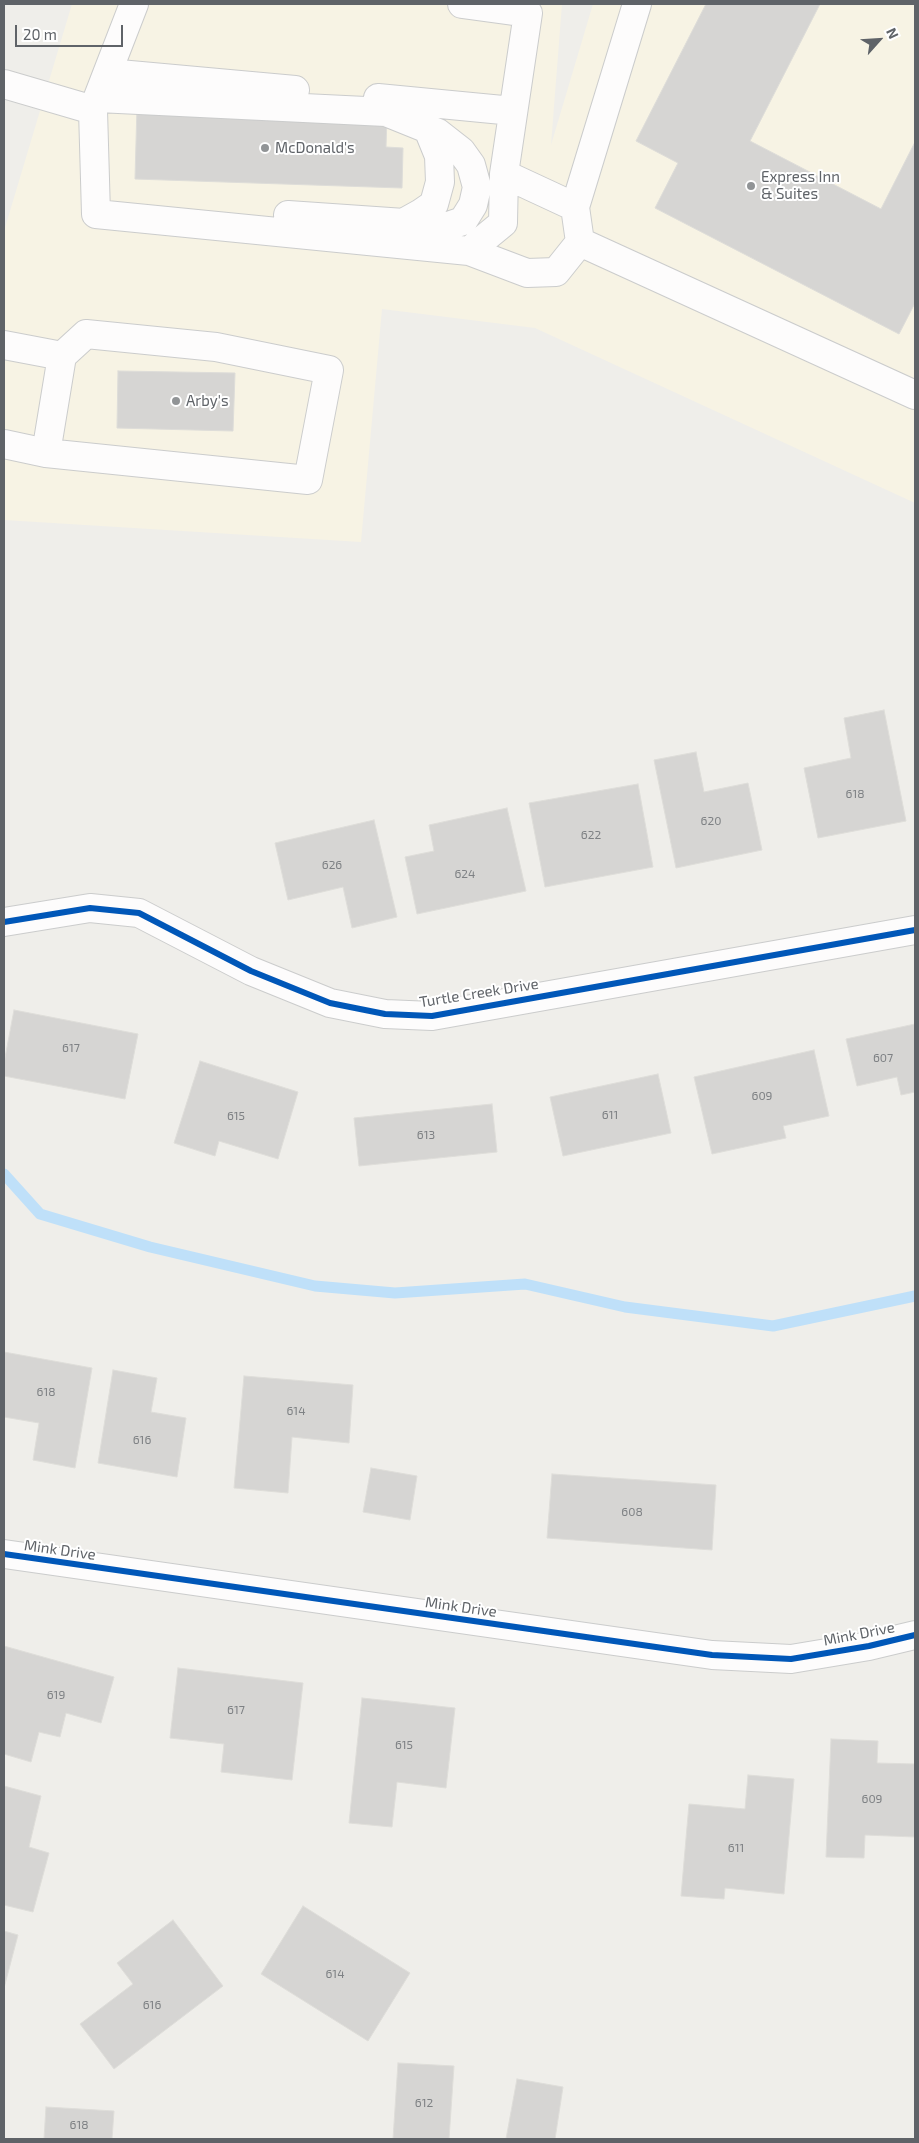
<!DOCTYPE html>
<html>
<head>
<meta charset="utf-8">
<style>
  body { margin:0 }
  #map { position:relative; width:919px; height:2143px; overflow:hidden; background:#efeeea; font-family:"Exo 2",sans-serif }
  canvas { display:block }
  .frame { position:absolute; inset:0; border:5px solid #5f6368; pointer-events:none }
  .north { position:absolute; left:854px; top:15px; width:50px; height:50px; -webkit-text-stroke:4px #fff; paint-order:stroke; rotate:64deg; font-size:14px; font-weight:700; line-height:20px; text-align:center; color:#5f6368 }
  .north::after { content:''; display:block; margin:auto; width:18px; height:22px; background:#5f6368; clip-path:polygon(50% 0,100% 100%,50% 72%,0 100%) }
  .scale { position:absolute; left:15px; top:25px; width:108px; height:22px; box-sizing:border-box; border:2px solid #5f6368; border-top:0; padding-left:6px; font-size:15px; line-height:18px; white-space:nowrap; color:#5f6368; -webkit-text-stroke:4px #fff; paint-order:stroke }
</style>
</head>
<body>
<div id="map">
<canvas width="919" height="2143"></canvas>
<div class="frame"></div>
<div class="north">N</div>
<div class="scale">20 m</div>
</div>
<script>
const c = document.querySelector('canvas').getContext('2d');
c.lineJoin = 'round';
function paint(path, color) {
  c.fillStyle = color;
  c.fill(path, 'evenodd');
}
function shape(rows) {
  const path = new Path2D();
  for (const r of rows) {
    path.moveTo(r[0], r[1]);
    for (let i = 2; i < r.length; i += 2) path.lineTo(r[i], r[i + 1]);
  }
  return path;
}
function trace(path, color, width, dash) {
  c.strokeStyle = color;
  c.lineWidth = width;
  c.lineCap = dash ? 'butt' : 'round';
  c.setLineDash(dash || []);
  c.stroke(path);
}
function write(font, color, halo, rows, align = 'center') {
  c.font = font + ' "Exo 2",sans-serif';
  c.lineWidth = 4;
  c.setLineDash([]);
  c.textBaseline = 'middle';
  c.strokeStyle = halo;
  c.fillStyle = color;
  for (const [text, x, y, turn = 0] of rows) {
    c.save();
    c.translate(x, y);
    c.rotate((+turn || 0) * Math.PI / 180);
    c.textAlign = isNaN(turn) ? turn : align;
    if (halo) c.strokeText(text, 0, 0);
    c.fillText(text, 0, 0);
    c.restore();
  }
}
const commercial = shape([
  [72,4,562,4,551,145,593,4,915,4,915,503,535,328,382,309,361,542,4,520,4,231]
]);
const stream = shape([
  [4,1174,40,1214,150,1247,315,1286,395,1293,525,1284,625,1307,773,1326,915,1296]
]);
const building = shape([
  [706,4,820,4,750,141,881,209,915,142,915,303,899,334,655,208,678,163,636,141,706,4],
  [137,107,387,115,386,147,403,148,402,188,135,179,137,107],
  [118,371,235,373,233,431,117,428,118,371],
  [884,710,906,821,818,838,804,768,851,758,844,718,884,710],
  [696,752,704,792,748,783,762,850,676,868,654,760,696,752],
  [638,784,653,867,545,887,529,803,638,784],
  [507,808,526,891,417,914,405,857,434,851,429,825,507,808],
  [374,820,397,917,352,928,343,887,288,900,275,843,374,820],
  [14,1010,138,1034,125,1099,4,1076,4,1063,14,1010],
  [915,1024,915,1092,901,1095,897,1077,857,1086,846,1039,915,1024],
  [814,1050,829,1116,783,1126,786,1138,712,1154,694,1077,814,1050],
  [200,1061,298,1092,278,1159,219,1141,215,1156,174,1143,200,1061],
  [658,1074,671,1133,563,1156,550,1097,658,1074],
  [492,1104,497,1152,359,1166,354,1118,492,1104],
  [4,1352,92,1368,75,1468,33,1460,39,1423,4,1417,4,1352],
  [113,1370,157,1378,151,1412,186,1418,177,1477,98,1463,113,1370],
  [244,1376,353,1385,349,1443,292,1437,288,1493,234,1488,244,1376],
  [371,1468,417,1476,410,1520,363,1512,371,1468],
  [552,1474,716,1485,712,1550,547,1538,552,1474],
  [4,1646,114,1677,101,1723,66,1713,60,1737,39,1732,31,1762,4,1754,4,1646],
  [178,1668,303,1683,292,1780,221,1772,224,1744,170,1738,178,1668],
  [362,1698,455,1708,446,1788,397,1782,392,1827,349,1823,362,1698],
  [831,1739,878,1741,877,1763,915,1764,915,1837,865,1835,864,1858,826,1857,831,1739],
  [748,1775,794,1779,784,1894,725,1888,724,1899,681,1896,689,1804,745,1809,748,1775],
  [4,1786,41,1796,29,1847,49,1853,33,1912,4,1905,4,1786],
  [303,1906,410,1973,368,2041,261,1974,303,1906],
  [173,1920,223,1986,114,2069,80,2024,133,1984,117,1963,173,1920],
  [4,1931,18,1935,4,1988,4,1931],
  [398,2063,454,2066,449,2139,393,2139,398,2063],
  [517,2079,563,2087,555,2139,506,2139,517,2079],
  [46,2107,114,2111,112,2139,44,2139,46,2107]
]);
const minor = shape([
  [134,4,93,110,96,214,469,251,503,223,504,174,528,13,462,4],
  [108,73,295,90],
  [4,84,93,110],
  [98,98,386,112,438,133,461,151,471,165,477,187,473,205,463,221,448,226,288,215],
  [378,98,513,111],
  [504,174,575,207,580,242,915,395],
  [575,207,637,4],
  [403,223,421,213,434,204,440,182,439,156,428,129],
  [469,251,527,273,556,272,580,242],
  [4,345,62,356,86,334,216,347,329,370,308,480,46,453,4,444],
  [46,453,62,356],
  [4,922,90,908,139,913,251,971,330,1003,385,1014,432,1016,915,930],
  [4,1554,712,1655,791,1659,869,1646,915,1635]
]);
const cycleway = shape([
  [4,922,90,908,139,913,251,971,330,1003,385,1014,432,1016,915,930],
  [4,1554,712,1655,791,1659,869,1646,915,1635]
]);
const markers = [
  [265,148,5,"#919496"],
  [751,186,5,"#919496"],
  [176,401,5,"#919496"]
];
const numberNames = [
  ["618",855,794],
  ["620",711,821],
  ["622",591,835],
  ["626",332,865],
  ["624",465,874],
  ["617",71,1048],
  ["607",883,1058],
  ["609",762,1096],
  ["611",610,1115],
  ["615",236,1116],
  ["613",426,1135],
  ["618",46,1392],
  ["614",296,1411],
  ["616",142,1440],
  ["608",632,1512],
  ["619",56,1695],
  ["617",236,1710],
  ["615",404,1745],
  ["609",872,1799],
  ["611",736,1848],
  ["614",335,1974],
  ["616",152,2005],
  ["612",424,2103],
  ["618",79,2125]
];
const poiNames = [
  ["McDonald's",275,148],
  ["Express Inn",761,177],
  ["& Suites",761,194],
  ["Arby's",186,401]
];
const streetNames = [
  ["Turtle Creek Drive",479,993,-9],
  ["Mink Drive",60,1550,8],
  ["Mink Drive",461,1607,8],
  ["Mink Drive",859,1634,-11]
];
paint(commercial, '#f7f3e4');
trace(stream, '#bfe0f9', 11);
paint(building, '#d6d5d3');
trace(building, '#deddd9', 1);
trace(minor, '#cbcccc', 30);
trace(minor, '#fdfcfc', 28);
trace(cycleway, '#0057b8', 6);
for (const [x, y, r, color] of markers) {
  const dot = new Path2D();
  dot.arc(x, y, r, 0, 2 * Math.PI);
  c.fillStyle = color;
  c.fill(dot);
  trace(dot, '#fff', 2);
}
write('12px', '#7e8184', null, numberNames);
write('15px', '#5f6368', '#fff', poiNames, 'left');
write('15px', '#5f6368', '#fff', streetNames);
</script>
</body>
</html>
